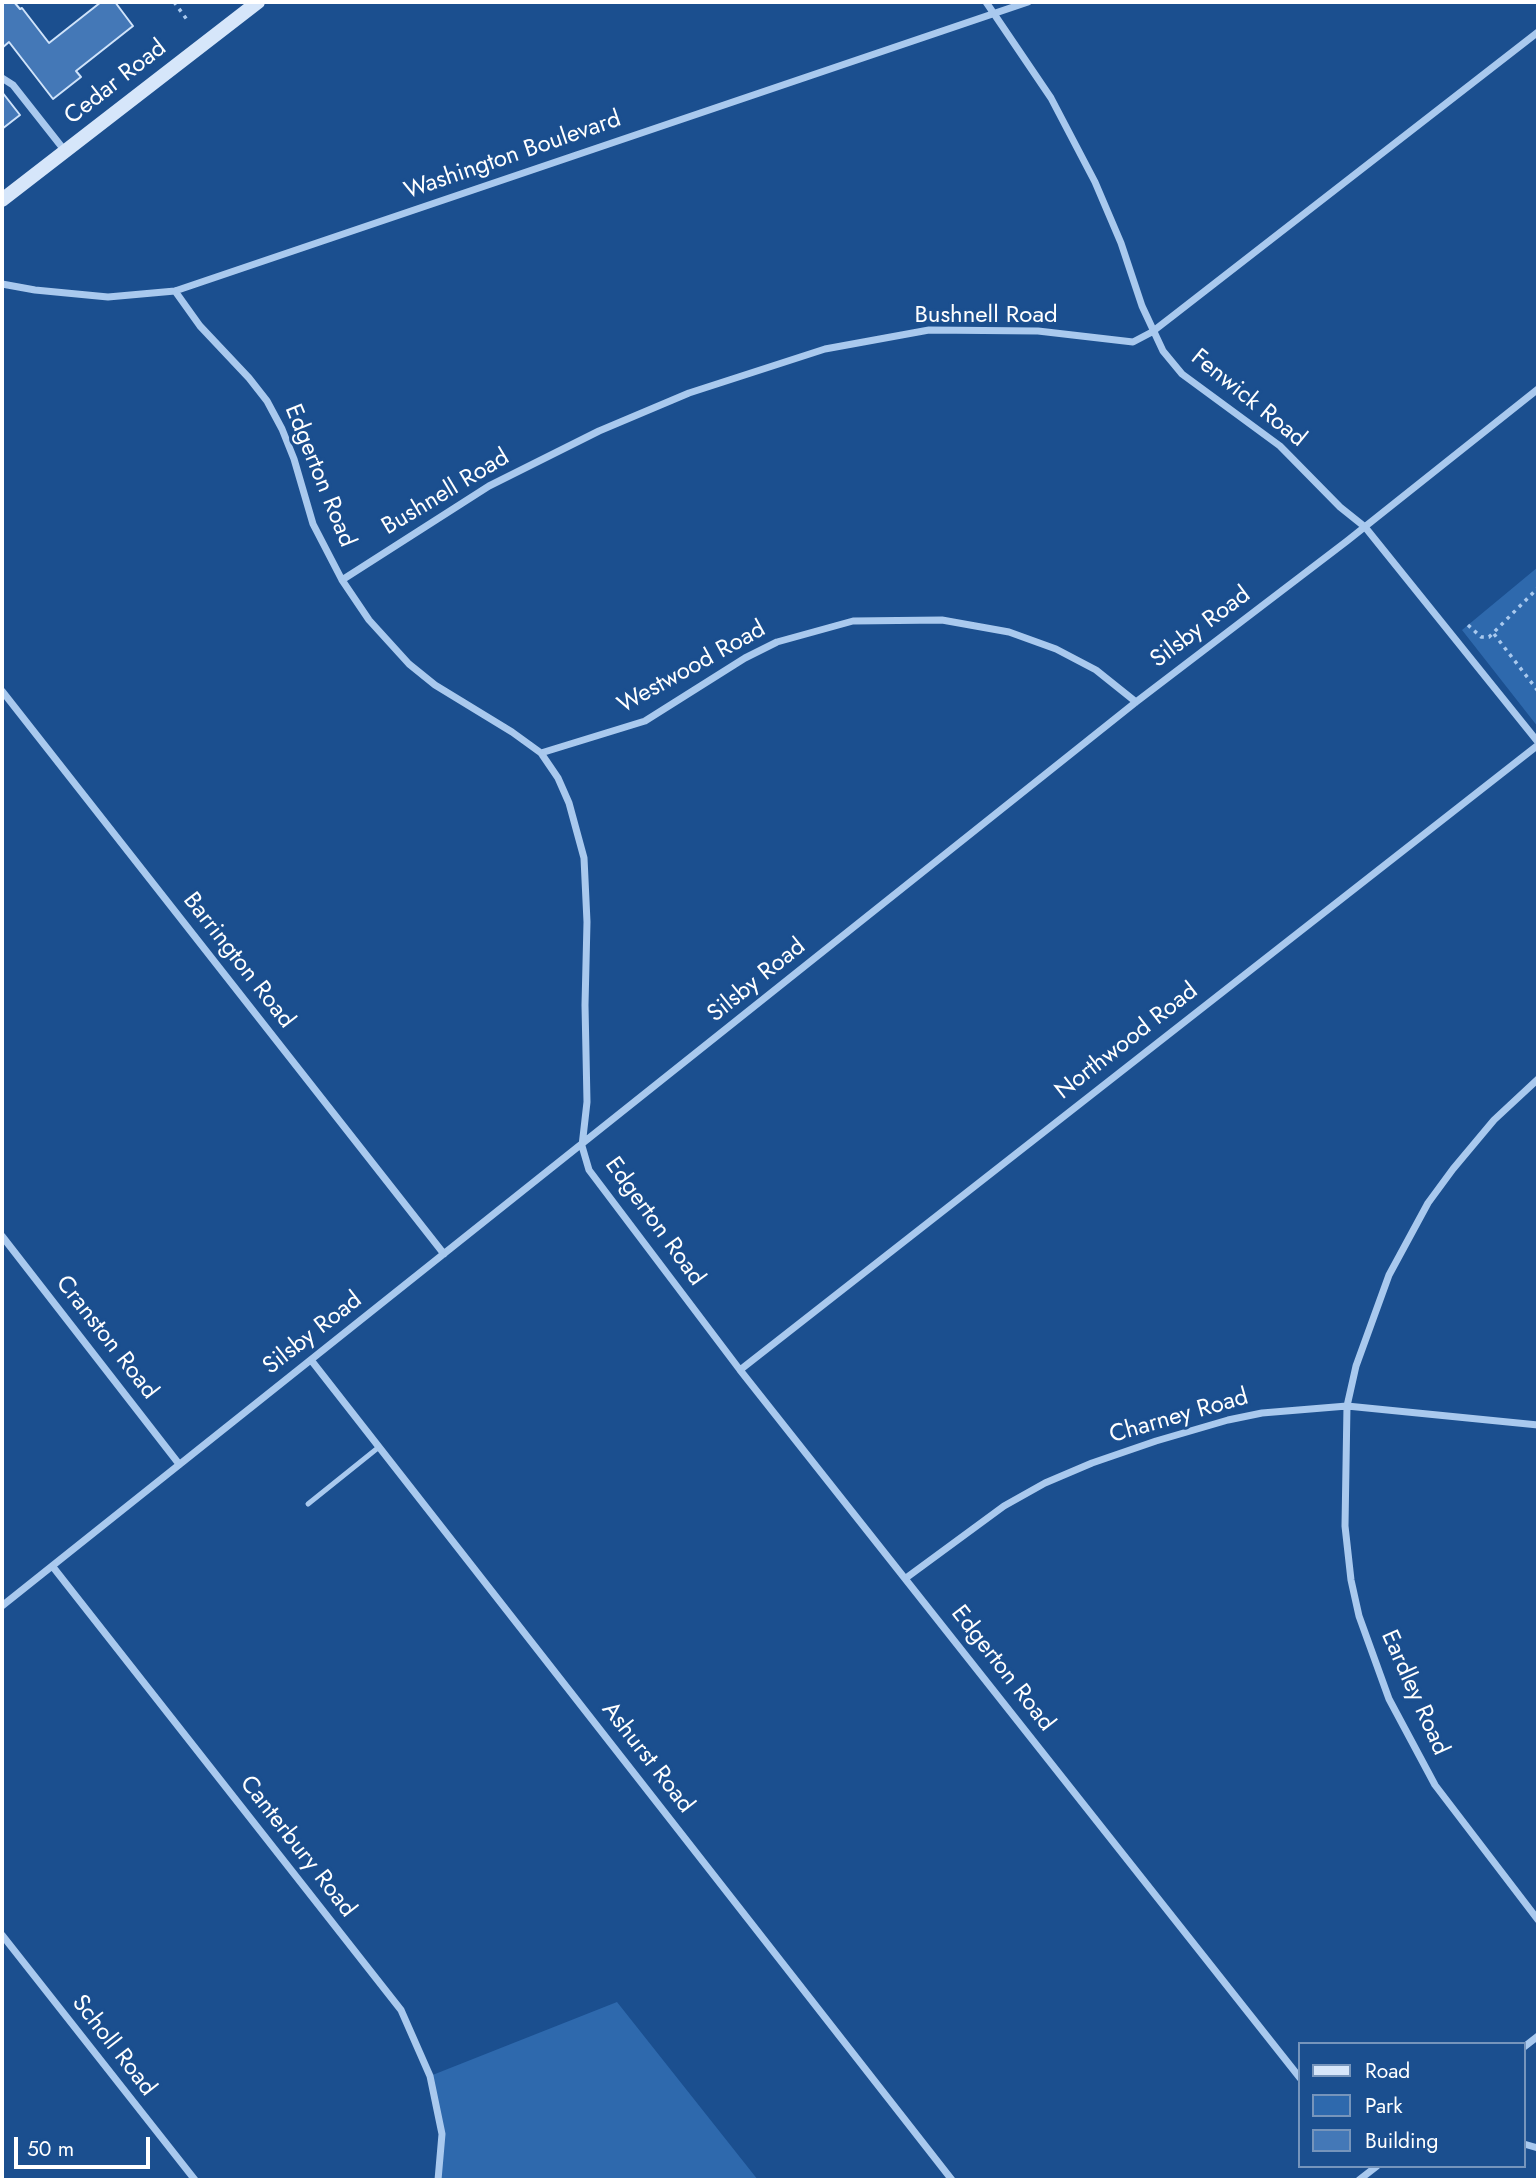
<!DOCTYPE html>
<html>
<head>
<meta charset="utf-8">
<style>
  body { margin:0 }
  #map { position:relative; width:1540px; height:2182px; overflow:hidden; background:#1b4f8f; font-family:Jost,sans-serif }
  canvas { display:block }
  .frame { position:absolute; inset:0; border:4px solid #fff; pointer-events:none }
  .legend { position:absolute; left:1298px; top:2042px; width:228px; height:126px; box-sizing:border-box; background:#1b4f8f; border:2px solid #7695bc; margin:0; padding:9px 12px; list-style:none; font-size:21px; color:#fff }
  .legend li { display:flex; align-items:center; gap:14px; height:35px }
  .legend b { width:35px; border:2px solid #7695bc }
  .scale { position:absolute; left:14px; top:2137px; width:136px; height:32px; box-sizing:border-box; border:4px solid #fff; border-top:0; padding-left:9px; font-size:21px; line-height:24px; white-space:nowrap; color:#fff; -webkit-text-stroke:5px #1b4f8f; paint-order:stroke }
</style>
</head>
<body>
<div id="map">
<canvas width="1540" height="2182"></canvas>
<div class="frame"></div>
<ul class="legend">
<li><b style="height:9px;background:#d6e6fa"></b>Road</li>
<li><b style="height:19px;background:#2e69ad"></b>Park</li>
<li><b style="height:19px;background:#4478b7"></b>Building</li>
</ul>
<div class="scale">50 m</div>
</div>
<script>
const c = document.querySelector('canvas').getContext('2d');
c.lineJoin = 'round';
function paint(path, color) {
  c.fillStyle = color;
  c.fill(path, 'evenodd');
}
function shape(rows) {
  const path = new Path2D();
  for (const r of rows) {
    path.moveTo(r[0], r[1]);
    for (let i = 2; i < r.length; i += 2) path.lineTo(r[i], r[i + 1]);
  }
  return path;
}
function trace(path, color, width, dash) {
  c.strokeStyle = color;
  c.lineWidth = width;
  c.lineCap = dash ? 'butt' : 'round';
  c.setLineDash(dash || []);
  c.stroke(path);
}
function write(font, color, halo, rows, align = 'center') {
  c.font = font + ' Jost,sans-serif';
  c.lineWidth = 6;
  c.setLineDash([]);
  c.textBaseline = 'middle';
  c.strokeStyle = halo;
  c.fillStyle = color;
  for (const [text, x, y, turn = 0] of rows) {
    c.save();
    c.translate(x, y);
    c.rotate((+turn || 0) * Math.PI / 180);
    c.textAlign = isNaN(turn) ? turn : align;
    if (halo) c.strokeText(text, 0, 0);
    c.fillText(text, 0, 0);
    c.restore();
  }
}
const green = shape([
  [1538,567,1538,727,1462,630],
  [617,2002,758,2180,438,2180,442,2134,430,2076]
]);
const building = shape([
  [2,2,14,2,20,9,22,8,49,43,101,2,115,2,133,26,76,71,81,77,53,99,9,42,2,48,2,2],
  [2,92,20,115,2,129,2,92]
]);
const path = shape([
  [174,2,188,21],
  [1468,625,1481,637,1489,637,1538,588],
  [1494,634,1538,691]
]);
const service = shape([
  [308,1504,379,1447]
]);
const minor = shape([
  [986,2,1051,98,1095,182,1121,243,1142,306,1163,351,1182,374,1280,446,1340,507,1365,527,1538,742],
  [2,78,13,85,65,151],
  [2,284,35,290,108,297,175,291,1028,2],
  [175,291,200,326,249,378,267,401,282,429,294,459,313,524,342,580,369,620,409,664,435,685,512,732,541,753,558,778,569,803,584,858,587,922,585,1005,587,1102,582,1146,589,1170,740,1370,1300,2078],
  [342,580,489,486,599,431,689,393,825,349,929,330,1038,331,1133,342,1152,332,1174,315,1538,32],
  [2,691,444,1254],
  [541,753,645,721,745,658,777,642,853,621,942,620,1009,632,1056,649,1096,670,1136,702],
  [1538,1079,1494,1120,1453,1169,1428,1203,1389,1275,1356,1366,1347,1406,1345,1526,1351,1580,1359,1616,1389,1699,1435,1785,1538,1920],
  [2,1236,179,1464],
  [311,1360,952,2180],
  [740,1370,1538,745],
  [53,1567,401,2010,430,2076,442,2134,438,2180],
  [906,1578,1004,1506,1045,1483,1092,1463,1156,1441,1228,1420,1262,1413,1347,1406,1538,1425],
  [2,1606,1136,702,1347,541,1538,389],
  [2,1935,195,2180],
  [1524,2047,1538,2036],
  [1524,2144,1538,2148],
  [1359,2180,1377,2166]
]);
const secondary = shape([
  [2,200,258,2]
]);
const streetNames = [
  ["Cedar Road",116,83,-38],
  ["Washington Boulevard",513,156,-19],
  ["Bushnell Road",986,316],
  ["Fenwick Road",1248,399,39],
  ["Edgerton Road",319,476,68],
  ["Bushnell Road",446,493,-31],
  ["Silsby Road",1201,628,-37],
  ["Westwood Road",692,668,-29],
  ["Barrington Road",238,961,52],
  ["Silsby Road",757,981,-39],
  ["Northwood Road",1127,1042,-38],
  ["Edgerton Road",654,1222,54],
  ["Silsby Road",313,1334,-38],
  ["Cranston Road",106,1338,52],
  ["Charney Road",1179,1417,-16],
  ["Edgerton Road",1002,1669,52],
  ["Eardley Road",1414,1693,66],
  ["Ashurst Road",647,1758,52],
  ["Canterbury Road",297,1847,52],
  ["Scholl Road",113,2046,52]
];
paint(green, '#2e69ad');
paint(building, '#4478b7');
trace(building, '#cfe3fa', 2);
trace(path, '#a9c9ee', 3.5, [3.5, 5]);
trace(service, '#a9c9ee', 5);
trace(minor, '#a9c9ee', 7);
trace(secondary, '#d6e6fa', 14);
write('24px', '#fff', '#1b4f8f', streetNames);
</script>
</body>
</html>
